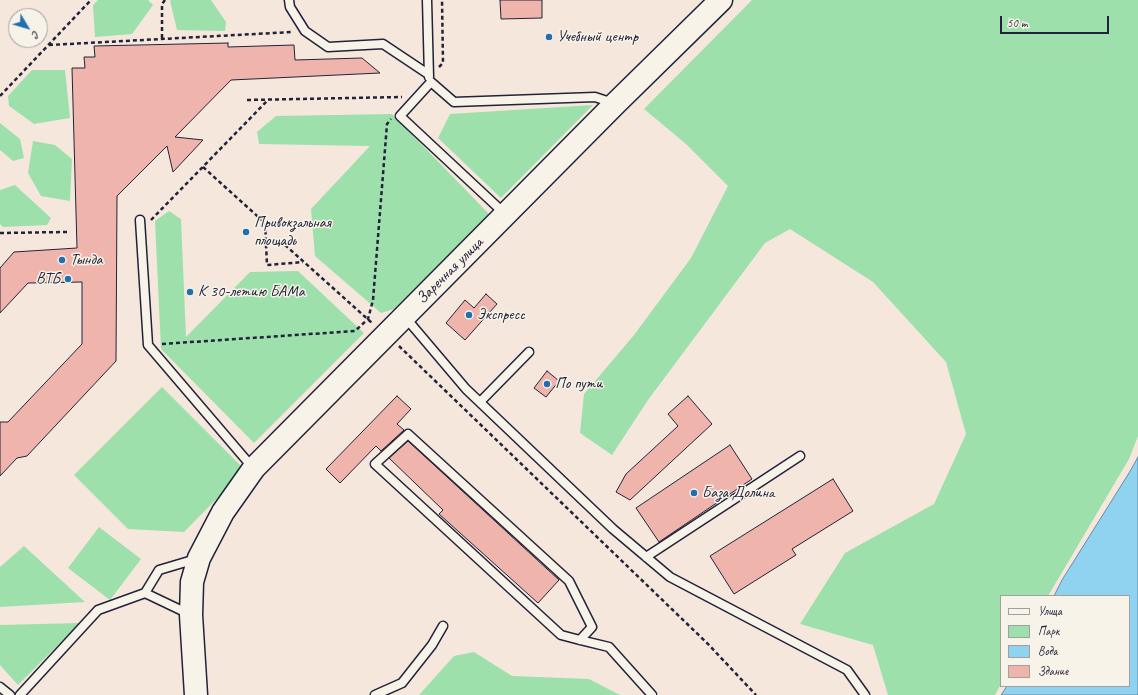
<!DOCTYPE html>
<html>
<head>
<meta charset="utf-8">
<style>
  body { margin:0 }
  #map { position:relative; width:1138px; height:695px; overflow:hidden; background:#f5e7dc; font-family:Caveat,sans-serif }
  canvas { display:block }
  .legend { position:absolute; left:1000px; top:595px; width:130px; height:92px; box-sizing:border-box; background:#f7f3e8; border:1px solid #a29fa3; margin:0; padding:5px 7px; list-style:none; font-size:12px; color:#22223b }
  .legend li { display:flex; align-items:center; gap:8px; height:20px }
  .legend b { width:20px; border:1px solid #a29fa3 }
  .north { position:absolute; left:8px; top:8px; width:40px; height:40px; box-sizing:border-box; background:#f7f3e8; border:1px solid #a29fa3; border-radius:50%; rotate:128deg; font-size:11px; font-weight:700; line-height:16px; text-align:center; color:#22223b }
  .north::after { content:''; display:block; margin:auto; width:14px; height:18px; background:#1f6fb2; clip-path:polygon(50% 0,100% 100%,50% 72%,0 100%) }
  .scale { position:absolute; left:1000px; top:16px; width:109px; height:18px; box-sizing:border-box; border:2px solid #22223b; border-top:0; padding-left:5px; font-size:12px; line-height:14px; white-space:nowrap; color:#22223b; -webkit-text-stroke:3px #f7f3e8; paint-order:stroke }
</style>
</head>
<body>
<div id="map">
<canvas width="1138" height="695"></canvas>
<ul class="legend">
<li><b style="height:5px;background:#f7f3e8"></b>Улица</li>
<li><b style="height:11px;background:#9de0ac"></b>Парк</li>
<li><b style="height:11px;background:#8fd3f1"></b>Вода</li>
<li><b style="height:11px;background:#efb5ac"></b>Здание</li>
</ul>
<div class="north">С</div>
<div class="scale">50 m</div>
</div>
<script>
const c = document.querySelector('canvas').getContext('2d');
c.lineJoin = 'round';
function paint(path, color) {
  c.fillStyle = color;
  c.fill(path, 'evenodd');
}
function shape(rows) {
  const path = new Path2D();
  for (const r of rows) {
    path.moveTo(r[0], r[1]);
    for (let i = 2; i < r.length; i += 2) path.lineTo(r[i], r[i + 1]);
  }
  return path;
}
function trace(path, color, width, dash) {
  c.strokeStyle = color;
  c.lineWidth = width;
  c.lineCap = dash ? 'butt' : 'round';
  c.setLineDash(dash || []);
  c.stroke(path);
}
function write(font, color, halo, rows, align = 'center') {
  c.font = font + ' Caveat,sans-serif';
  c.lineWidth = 3;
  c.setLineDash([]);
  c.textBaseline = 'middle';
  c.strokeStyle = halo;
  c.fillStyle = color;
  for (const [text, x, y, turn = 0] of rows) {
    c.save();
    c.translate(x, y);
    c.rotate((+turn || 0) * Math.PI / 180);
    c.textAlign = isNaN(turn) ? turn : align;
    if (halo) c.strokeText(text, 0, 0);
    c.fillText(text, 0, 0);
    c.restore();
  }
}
const green = shape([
  [98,0,148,0,153,5,132,34,95,37,93,5],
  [171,0,211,0,226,22,225,31,177,30,170,1],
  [752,0,1138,0,1138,436,1129,459,1048,596,1001,596,1001,684,995,695,888,695,873,645,800,624,845,553,934,504,966,434,946,362,873,282,790,229,765,243,648,400,612,455,580,433,584,394,634,335,691,258,728,186,686,144,644,109],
  [32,70,65,70,70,118,34,124,9,106,8,96],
  [593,105,501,198,438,138,450,114],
  [392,114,489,214,394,309,381,313,315,256,311,209,370,146,259,144,257,132,276,116],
  [0,123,20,139,24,158,13,161,0,150],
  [33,141,55,145,72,159,70,201,41,196,28,173],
  [15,185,51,218,47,225,3,227,0,224,0,190],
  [169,211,181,219,186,337,250,272,298,271,364,333,254,443,161,349,155,221],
  [162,387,245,470,184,532,128,529,74,475],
  [99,527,141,559,110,600,68,568],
  [24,546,85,602,0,607,0,567],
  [80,623,18,685,0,665,0,625],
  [474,652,512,676,589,679,620,695,419,695,454,656]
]);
const water = shape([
  [1138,457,1138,695,1001,695,1007,686,1129,686,1129,596,1054,596,1062,580,1129,473,1138,457]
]);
const building = shape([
  [500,0,542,0,542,18,501,19,500,0],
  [228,43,228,47,294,45,295,60,362,58,380,73,231,80,175,137,203,140,173,172,167,146,117,196,116,361,27,456,17,458,0,476,0,422,8,422,82,344,82,282,28,283,0,313,0,268,14,252,77,248,72,68,85,68,84,57,95,57,94,46,228,43],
  [486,294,497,304,465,340,446,323,465,300,474,308,486,294],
  [547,371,559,381,546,397,534,388,547,371],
  [397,396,411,409,397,424,404,430,381,451,376,446,340,483,326,469,397,396],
  [688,396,712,424,630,500,616,492,626,474,678,426,668,414,688,396],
  [408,441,559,580,538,603,439,514,443,510,389,458,408,441],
  [730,445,752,479,659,542,636,508,730,445],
  [833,479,853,511,792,549,796,555,734,594,710,556,833,479]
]);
const path = shape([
  [162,38,162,4,165,0],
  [49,45,292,32],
  [439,67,443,63,442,0],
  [0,96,91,0],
  [247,100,402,97],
  [203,167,265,223,267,265,303,262],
  [151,220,268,100],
  [0,233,67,232],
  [285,245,372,323],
  [162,344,355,331,368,319,373,300,387,124,391,119],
  [399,346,708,644,756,695]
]);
const lane = shape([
  [289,0,290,7,305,31,328,47,383,44,428,74],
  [427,0,429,77],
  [505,214,400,116,431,82,454,102,595,97,613,103],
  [140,220,148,345,253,468],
  [405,317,466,389,613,529,670,577,847,670,865,695],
  [480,402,529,352],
  [646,557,800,456],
  [145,593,189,614],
  [580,640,592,627,569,581,408,434,375,464,561,635,580,640,609,647,652,695],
  [0,687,10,695],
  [20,695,98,610,145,593,159,570,196,559],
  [375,695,402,683,432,645,443,626]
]);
const secondary = shape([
  [196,695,191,615,192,582,199,558,223,512,254,468,615,104,721,0]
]);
const markers = [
  [549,37,4,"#1f6fb2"],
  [246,232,4,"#1f6fb2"],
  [62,260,4,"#1f6fb2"],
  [68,279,4,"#1f6fb2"],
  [190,292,4,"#1f6fb2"],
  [469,315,4,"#1f6fb2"],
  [547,384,4,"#1f6fb2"],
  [694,493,4,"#1f6fb2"]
];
const poiNames = [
  ["Учебный центр",557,37],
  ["Привокзальная",254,223],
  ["площадь",254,241],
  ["Тында",70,260],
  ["ВТБ",60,279,"right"],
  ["К 30-летию БАМа",198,292],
  ["Экспресс",477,315],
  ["По пути",555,384],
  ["База Долина",702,493]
];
const streetNames = [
  ["Заречная улица",450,271,-45]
];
paint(green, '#9de0ac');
paint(water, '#8fd3f1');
trace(water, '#638ca8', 1);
paint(building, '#efb5ac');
trace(building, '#22223b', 1);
trace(lane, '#22223b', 11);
trace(secondary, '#22223b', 25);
trace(path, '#22223b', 2.5, [4, 3]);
trace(lane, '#f7f3e8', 8);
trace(secondary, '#f7f3e8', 22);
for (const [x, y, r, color] of markers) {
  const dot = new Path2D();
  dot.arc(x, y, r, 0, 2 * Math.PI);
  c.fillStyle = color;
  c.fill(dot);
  trace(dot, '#f7f3e8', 1.5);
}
write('16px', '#22223b', '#f7f3e8', poiNames, 'left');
write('16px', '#22223b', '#f7f3e8', streetNames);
</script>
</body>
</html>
